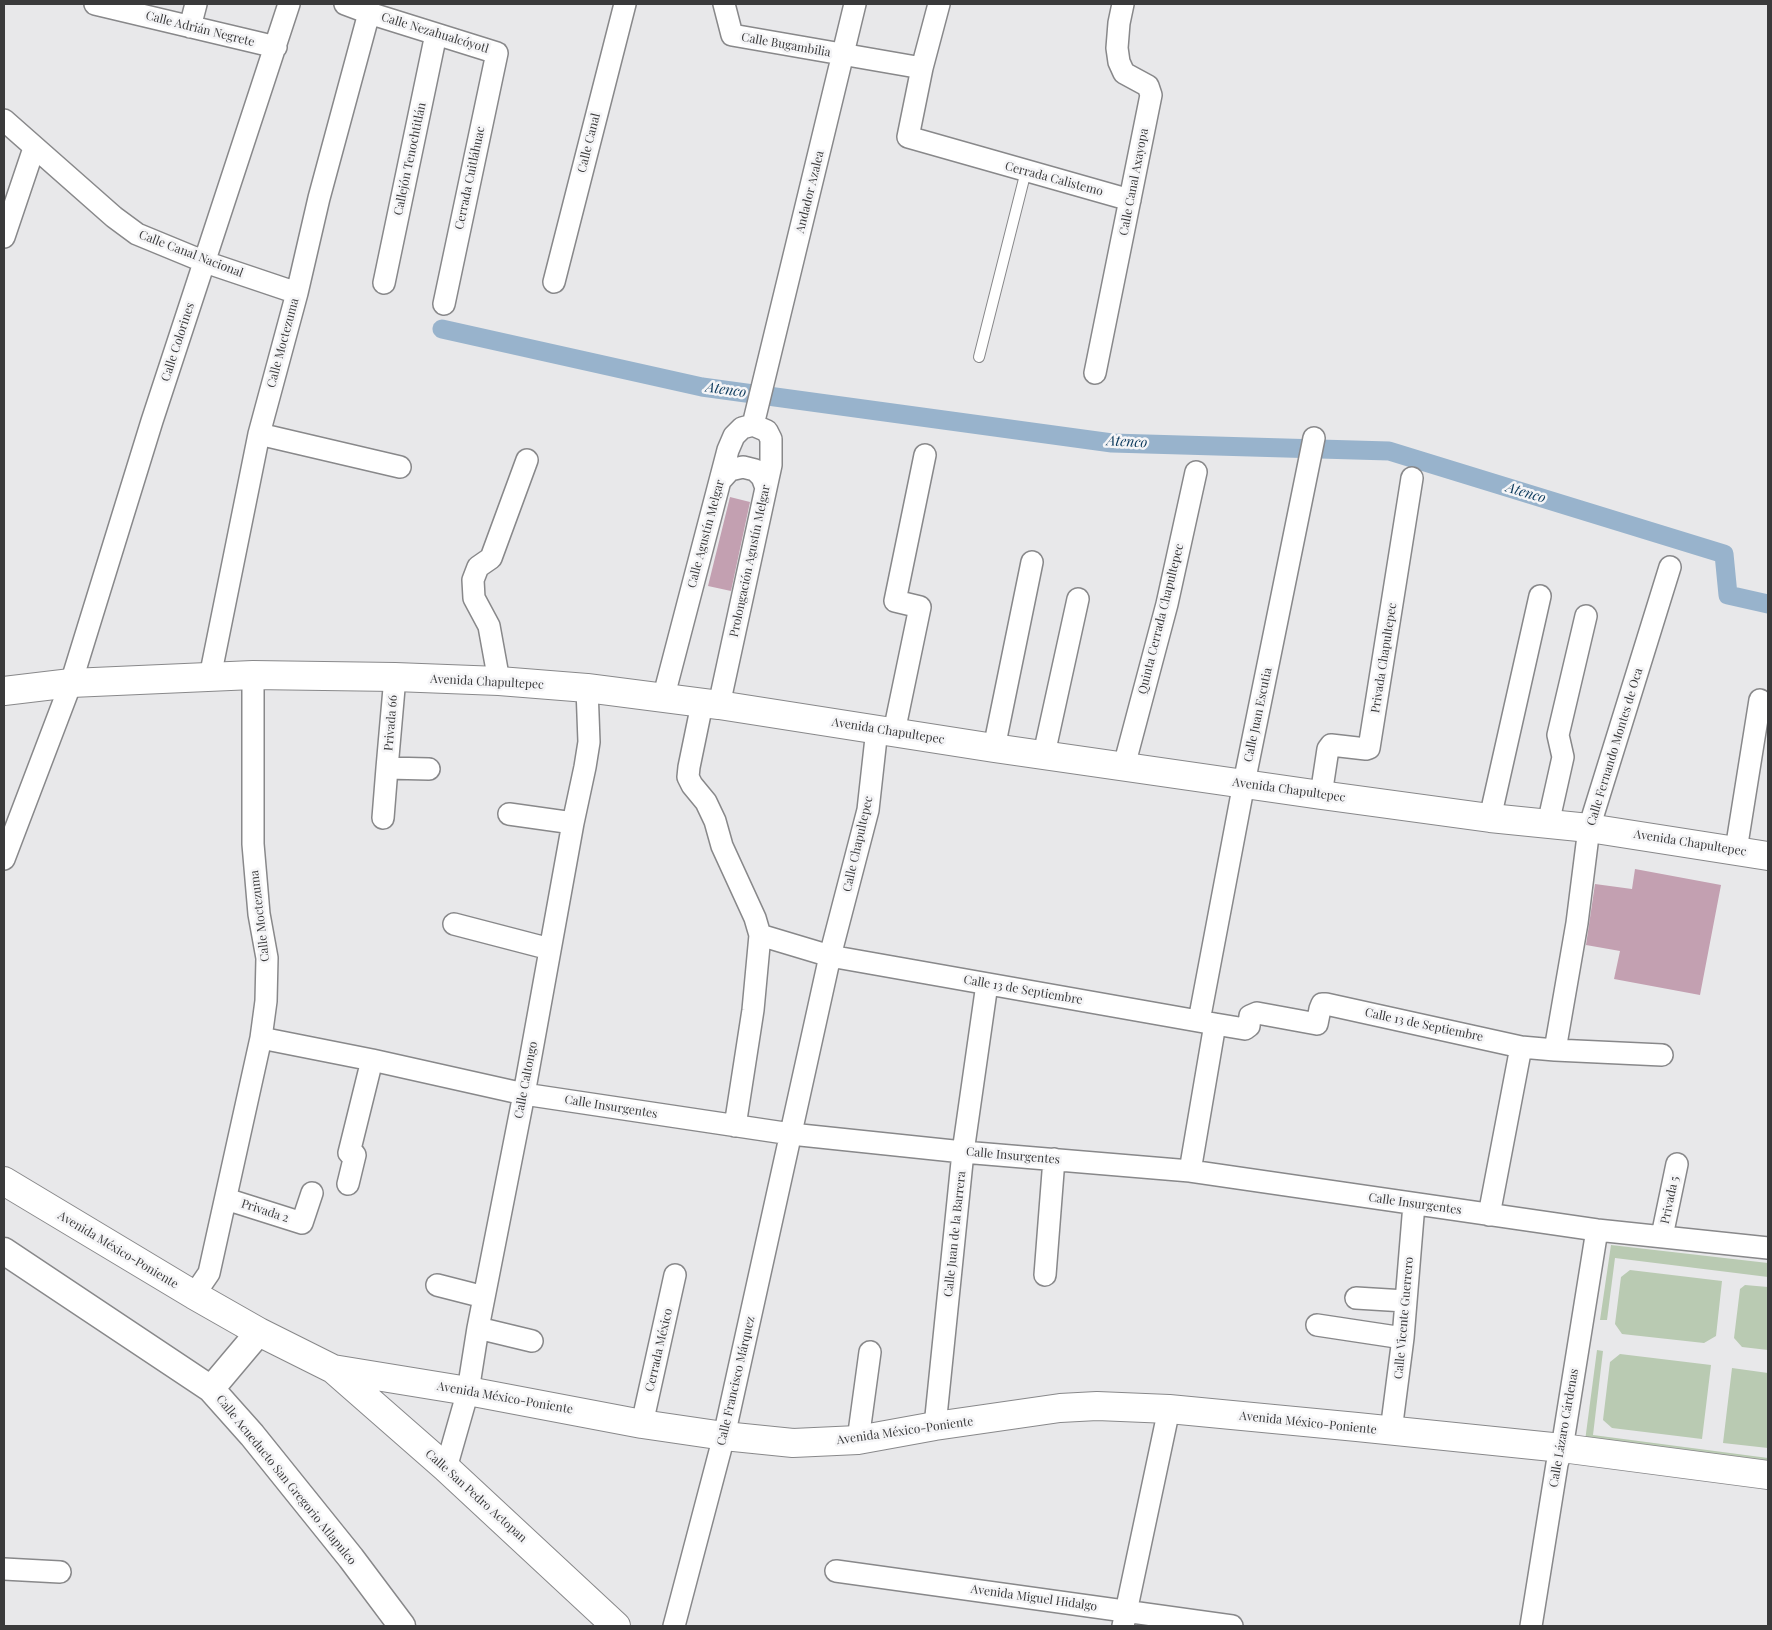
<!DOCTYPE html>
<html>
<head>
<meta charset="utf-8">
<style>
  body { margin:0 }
  #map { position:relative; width:1772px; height:1630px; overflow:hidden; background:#e8e8ea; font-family:"Playfair Display",serif }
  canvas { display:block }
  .frame { position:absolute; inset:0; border:5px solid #3a3a3b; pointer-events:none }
</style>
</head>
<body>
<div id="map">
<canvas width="1772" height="1630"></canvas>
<div class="frame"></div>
</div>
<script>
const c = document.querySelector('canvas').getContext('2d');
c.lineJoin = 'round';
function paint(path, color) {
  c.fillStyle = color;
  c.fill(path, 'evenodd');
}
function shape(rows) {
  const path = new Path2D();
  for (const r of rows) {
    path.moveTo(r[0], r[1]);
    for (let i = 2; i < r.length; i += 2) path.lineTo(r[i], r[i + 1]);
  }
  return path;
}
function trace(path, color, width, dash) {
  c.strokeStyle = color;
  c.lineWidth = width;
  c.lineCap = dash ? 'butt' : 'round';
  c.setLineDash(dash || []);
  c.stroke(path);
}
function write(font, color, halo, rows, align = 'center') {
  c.font = font + ' "Playfair Display",serif';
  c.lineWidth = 5;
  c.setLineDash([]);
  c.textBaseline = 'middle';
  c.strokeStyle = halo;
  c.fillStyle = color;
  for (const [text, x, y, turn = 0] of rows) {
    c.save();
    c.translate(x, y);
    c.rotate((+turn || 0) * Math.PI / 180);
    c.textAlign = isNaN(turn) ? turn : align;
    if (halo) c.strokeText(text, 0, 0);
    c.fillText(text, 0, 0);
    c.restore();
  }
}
const green = shape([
  [1611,1245,1768,1263,1768,1277,1615,1258,1607,1320,1600,1320],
  [1630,1270,1722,1281,1716,1336,1704,1343,1622,1334,1615,1324,1621,1277],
  [1745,1285,1768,1287,1768,1350,1742,1347,1734,1338,1740,1289],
  [1597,1350,1603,1351,1593,1435,1768,1458,1768,1465,1585,1441],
  [1620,1354,1711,1365,1702,1439,1612,1428,1603,1420,1610,1362],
  [1732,1368,1768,1373,1768,1448,1723,1443]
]);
const canal = shape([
  [442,329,702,387,1112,443,1389,451,1724,554,1728,595,1768,604]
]);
const building = shape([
  [730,497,750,502,731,591,708,586],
  [1635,869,1721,885,1700,995,1614,979,1620,951,1586,945,1595,884,1632,889]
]);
const service = shape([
  [979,357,1026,171]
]);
const minor = shape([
  [95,4,276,47],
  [345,4,369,13,497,53,444,304],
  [724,4,732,35,922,68],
  [939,4,922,68,908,137,1130,200],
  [190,27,196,4],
  [4,120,114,217,137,234,205,262,297,293],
  [4,237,34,148],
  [554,282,625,4],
  [384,283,436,34],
  [1095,373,1151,95,1148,86,1124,73,1119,62,1117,48,1119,23,1123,4],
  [753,425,855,4],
  [259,434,400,467],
  [720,481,730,470,743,467,755,470,762,477,766,488],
  [210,677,259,434,297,293,319,198,369,13],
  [499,681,489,626,474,598,473,580,478,567,491,558,527,460],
  [663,699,728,450,734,436,742,428,753,425],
  [702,704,689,767,688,777,692,785,706,802,715,821,722,846,755,918,760,935,753,1010,735,1126],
  [719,705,771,465,771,439,767,431,753,425],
  [894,732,920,607,895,601,925,455],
  [994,748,1032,562],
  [1044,754,1078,599],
  [1124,766,1167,604,1196,472],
  [387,768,395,677],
  [1321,795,1328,749,1331,745,1366,749,1369,748,1412,478],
  [509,814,573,823],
  [383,818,387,768,429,769],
  [1490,818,1540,596],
  [1548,824,1563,757,1558,735,1586,616],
  [1736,850,1760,700],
  [4,859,71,683,152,421,289,4],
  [454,924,550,949],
  [760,935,830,956,868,810,877,729],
  [1199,1021,1244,783,1314,438],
  [1215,1024,1245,1029,1249,1026,1250,1016,1257,1013,1317,1024,1320,1009,1322,1004,1326,1004,1521,1047,1555,1050,1662,1055],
  [261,1038,372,1060,524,1094,791,1134,963,1152,1190,1171,1597,1230,1768,1248],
  [1555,1050,1577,923,1589,828,1670,567],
  [348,1184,355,1155,349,1153,372,1060],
  [226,1199,302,1223,312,1193],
  [1489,1215,1521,1047],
  [1662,1236,1677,1164],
  [1045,1275,1054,1159],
  [437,1285,484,1297],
  [194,1295,209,1273,261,1038,266,1001,267,958,259,914,253,844,253,675],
  [1356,1298,1405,1301],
  [1317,1325,1403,1338],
  [478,1328,532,1341],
  [642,1424,675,1275],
  [935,1426,963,1152,987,984],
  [1391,1431,1403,1338,1414,1204],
  [858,1440,870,1352],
  [446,1468,468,1391,478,1328,524,1094,573,823,585,767,589,742,587,688],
  [4,1569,60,1572],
  [836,1571,1232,1626],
  [674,1626,724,1436,830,956,1215,1024,1190,1171],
  [1123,1626,1169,1409],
  [1531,1626,1557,1464,1562,1448,1597,1230]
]);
const tertiary = shape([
  [4,1251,211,1389,252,1435,351,1558,402,1626],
  [211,1389,259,1332]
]);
const secondary = shape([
  [4,691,71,683,253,675,395,677,499,681,587,688,719,705,994,748,1321,795,1490,818,1589,828,1768,856],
  [4,1181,194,1295,259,1332,333,1369,468,1391,642,1424,724,1436,793,1443,858,1440,935,1426,1060,1408,1097,1406,1169,1409,1357,1427,1562,1448,1768,1475],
  [333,1369,446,1468,616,1626]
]);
const streetNames = [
  ["Calle Adrián Negrete",200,29,14],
  ["Calle Nezahualcóyotl",435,33,17],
  ["Calle Bugambilia",786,45,10],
  ["Calle Canal",589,143,-76],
  ["Callejón Tenochtitlán",410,159,-78],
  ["Cerrada Cuitláhuac",470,178,-78],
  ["Cerrada Calistemo",1054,179,15],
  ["Calle Canal Axayopa",1134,182,-79],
  ["Andador Azalea",810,192,-76],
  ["Calle Canal Nacional",191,254,21],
  ["Calle Colorines",178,342,-72],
  ["Calle Moctezuma",283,343,-75],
  ["Calle Agustín Melgar",706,534,-75],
  ["Prolongación Agustín Melgar",750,561,-78],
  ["Quinta Cerrada Chapultepec",1161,619,-76],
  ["Privada Chapultepec",1384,658,-81],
  ["Avenida Chapultepec",487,682,3],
  ["Calle Juan Escutia",1258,715,-78],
  ["Privada 66",391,723,-85],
  ["Avenida Chapultepec",888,731,9],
  ["Calle Fernando Montes de Oca",1615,747,-73],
  ["Avenida Chapultepec",1289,790,8],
  ["Avenida Chapultepec",1690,843,9],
  ["Calle Chapultepec",858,844,-77],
  ["Calle Moctezuma",260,916,-97],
  ["Calle 13 de Septiembre",1023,990,10],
  ["Calle 13 de Septiembre",1424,1025,12],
  ["Calle Caltongo",526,1080,-79],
  ["Calle Insurgentes",611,1107,9],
  ["Calle Insurgentes",1013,1156,5],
  ["Privada 5",1670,1200,-78],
  ["Calle Insurgentes",1415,1204,8],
  ["Privada 2",265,1211,18],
  ["Calle Juan de la Barrera",955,1234,-84],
  ["Avenida México-Poniente",118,1250,31],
  ["Calle Vicente Guerrero",1404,1318,-85],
  ["Cerrada México",659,1350,-77],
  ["Calle Francisco Márquez",736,1381,-77],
  ["Avenida México-Poniente",505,1398,10],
  ["Avenida México-Poniente",1308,1423,6],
  ["Calle Lázaro Cárdenas",1564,1428,-80],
  ["Avenida México-Poniente",905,1431,-8],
  ["Calle Acueducto San Gregorio Atlapulco",286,1480,51],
  ["Calle San Pedro Actopan",476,1496,42],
  ["Avenida Miguel Hidalgo",1034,1598,8]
];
const waterNames = [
  ["Atenco",726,390,8],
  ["Atenco",1127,442,3],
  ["Atenco",1526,493,17]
];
paint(green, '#b9cab2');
trace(canal, '#98b3cc', 19);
paint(building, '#c3a0b1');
trace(service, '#88888a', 12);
trace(minor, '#88888a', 24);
trace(tertiary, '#88888a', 29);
trace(secondary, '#88888a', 30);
trace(service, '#fff', 10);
trace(minor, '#fff', 21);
trace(tertiary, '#fff', 26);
trace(secondary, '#fff', 28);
write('12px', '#3a3a3b', '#f5f5f7', streetNames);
write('italic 14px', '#073659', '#f5f5f7', waterNames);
</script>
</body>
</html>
